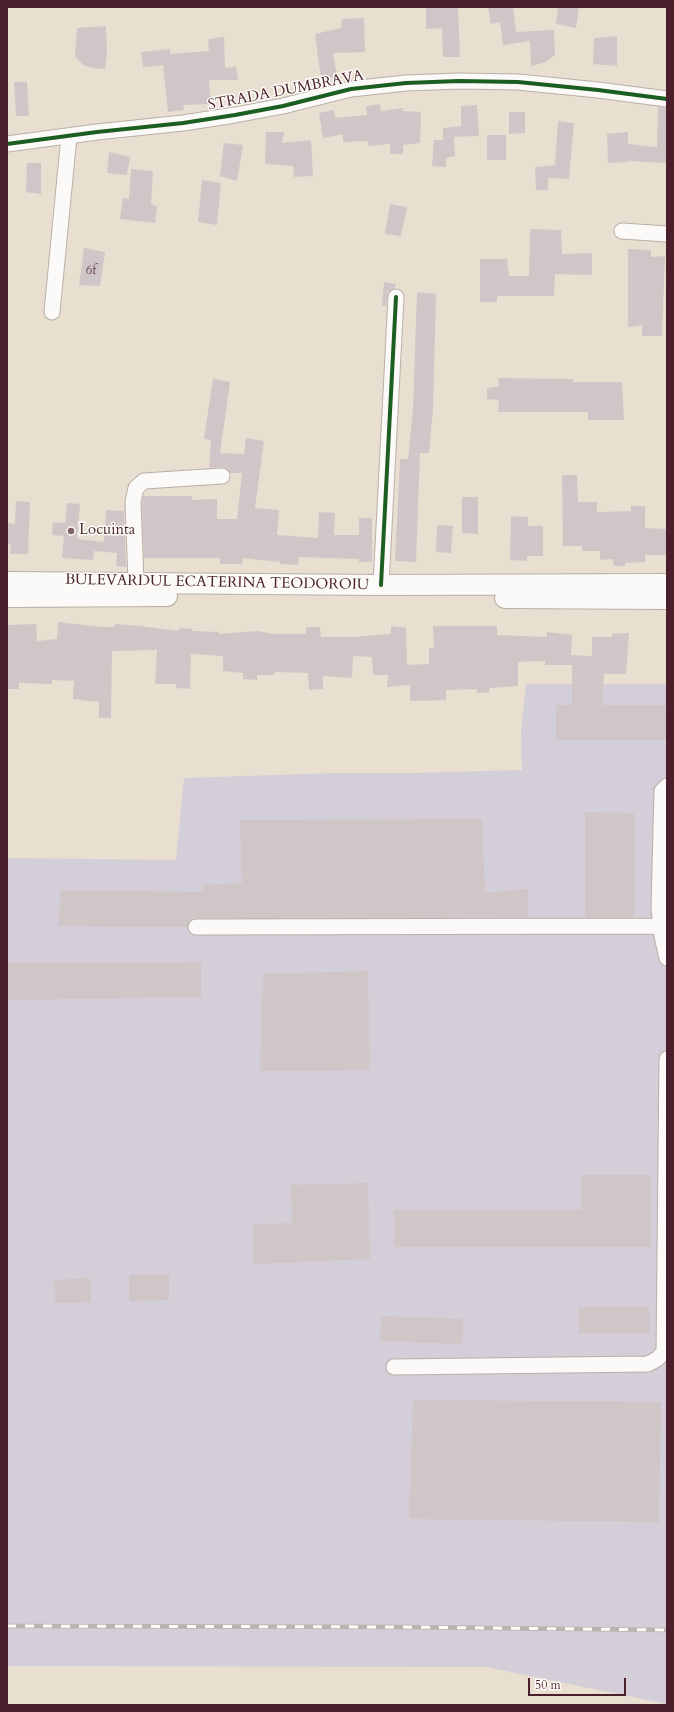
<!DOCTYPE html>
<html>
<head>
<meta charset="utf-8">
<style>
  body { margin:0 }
  #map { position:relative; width:674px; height:1712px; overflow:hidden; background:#e8dfd1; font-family:Cardo,serif }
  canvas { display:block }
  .frame { position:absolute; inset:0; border:8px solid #4a1f2b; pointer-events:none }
  .scale { position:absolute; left:528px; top:1678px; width:98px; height:18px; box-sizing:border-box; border:2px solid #4a1f2b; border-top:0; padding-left:5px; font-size:12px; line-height:14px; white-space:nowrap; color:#4a1f2b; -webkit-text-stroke:3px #fdfcf7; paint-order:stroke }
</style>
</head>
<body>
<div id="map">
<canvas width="674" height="1712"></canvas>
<div class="frame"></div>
<div class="scale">50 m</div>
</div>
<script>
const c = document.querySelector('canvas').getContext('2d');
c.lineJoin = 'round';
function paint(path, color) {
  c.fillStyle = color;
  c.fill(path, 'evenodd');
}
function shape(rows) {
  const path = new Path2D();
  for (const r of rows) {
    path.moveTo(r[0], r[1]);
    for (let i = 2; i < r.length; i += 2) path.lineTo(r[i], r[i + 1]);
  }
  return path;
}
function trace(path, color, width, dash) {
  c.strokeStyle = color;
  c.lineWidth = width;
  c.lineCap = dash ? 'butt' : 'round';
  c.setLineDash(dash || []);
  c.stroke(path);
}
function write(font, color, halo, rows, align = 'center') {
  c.font = font + ' Cardo,serif';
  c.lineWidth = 3;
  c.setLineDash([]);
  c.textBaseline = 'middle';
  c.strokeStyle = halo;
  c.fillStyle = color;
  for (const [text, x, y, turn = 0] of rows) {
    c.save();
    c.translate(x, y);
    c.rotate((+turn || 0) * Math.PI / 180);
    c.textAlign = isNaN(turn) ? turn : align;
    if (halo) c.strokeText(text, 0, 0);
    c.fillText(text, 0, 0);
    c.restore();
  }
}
const industrial = shape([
  [526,684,667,684,667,1704,486,1667,7,1666,7,858,176,860,184,778,336,773,417,773,522,770,521,731]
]);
const building = shape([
  [488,7,513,7,516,32,554,30,555,55,546,62,531,66,530,41,503,45,500,22,491,24],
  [558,7,579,7,576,28,556,24],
  [426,8,458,8,460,57,443,57,442,28,426,29],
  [364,18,365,52,333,53,337,76,321,80,315,34,341,28,342,19],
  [106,26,107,55,105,69,93,68,83,65,75,56,77,28],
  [617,36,617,66,593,64,594,38],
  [224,37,225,68,236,67,238,80,209,80,211,104,183,105,184,110,168,112,163,65,143,67,141,52,170,49,170,54,209,51,208,39],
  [14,82,27,82,29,116,16,116],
  [380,104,381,111,403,108,403,111,421,112,420,143,403,145,403,154,390,154,390,144,368,146,368,141,343,142,343,134,323,138,319,113,334,110,335,118,367,115,366,106],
  [477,105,479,136,454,137,455,156,446,158,446,167,432,166,434,140,443,140,443,128,461,126,461,106],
  [658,107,667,108,667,163,628,161,628,162,608,163,607,134,628,132,628,144,657,147],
  [509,112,525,112,525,133,509,134],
  [558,121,574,123,569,179,548,178,548,190,536,190,535,167,555,165],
  [266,132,284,132,282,143,311,140,313,176,294,177,293,166,265,164],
  [487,135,506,135,506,160,487,160],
  [224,143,243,145,237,181,220,176],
  [109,152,130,157,127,175,107,173],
  [27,163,41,163,41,194,26,192],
  [131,169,153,171,151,204,157,206,155,223,120,219,123,198,129,199],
  [202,180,221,183,217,225,198,222],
  [390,204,407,207,401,236,385,234],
  [530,229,561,230,562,254,592,253,592,275,555,274,554,296,497,296,497,302,480,302,480,259,507,259,509,276,529,276],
  [84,248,105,252,100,286,79,285],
  [628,249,651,250,651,257,665,256,662,336,642,336,642,325,628,327],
  [384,282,396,284,395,288,388,292,386,306,382,306],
  [417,292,436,294,433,409,429,453,420,453,416,562,395,561,400,459,408,459,413,408],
  [498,378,573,379,573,382,622,382,624,420,588,420,588,412,498,412,499,400,487,399,487,388,499,386],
  [213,379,230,382,220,453,244,454,246,438,264,441,255,508,279,510,277,535,318,538,319,512,335,513,334,535,359,535,359,518,372,518,372,562,359,562,359,559,299,557,298,565,280,564,280,562,243,558,242,564,220,564,220,558,144,558,142,511,143,496,192,496,192,500,217,499,217,519,237,519,242,473,230,473,226,468,222,467,209,468,211,440,204,439],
  [562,475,577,475,578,502,597,502,597,512,631,511,631,506,645,506,645,528,667,529,667,555,645,555,645,562,625,563,625,566,614,566,613,559,600,560,600,551,582,551,582,546,563,546],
  [462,497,478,497,478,534,462,533],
  [16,501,30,502,28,554,10,554,11,544,7,544,7,523,15,524],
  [67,503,80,504,77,539,104,542,106,510,124,511,126,567,116,566,117,553,94,551,93,560,62,558,64,536,52,535,53,522,65,523],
  [511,516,528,517,528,526,543,526,543,556,527,556,527,561,510,560],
  [437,525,453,526,451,553,436,552],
  [58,622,100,627,114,627,115,624,139,626,179,631,179,628,192,629,192,631,219,632,219,634,257,631,274,634,306,634,306,627,320,627,321,637,354,637,391,634,391,626,406,628,407,665,429,664,429,648,434,648,433,626,497,626,497,635,547,637,547,632,572,635,571,655,592,656,592,637,612,637,612,634,629,633,626,674,604,674,602,705,667,705,667,740,556,740,556,705,572,705,572,665,545,665,545,661,518,662,518,686,489,688,490,692,477,693,477,689,446,690,446,700,410,701,410,685,387,687,388,675,373,675,372,657,353,656,352,678,323,676,323,689,309,690,308,673,274,672,274,675,257,675,257,680,243,679,243,673,223,671,223,656,191,654,190,689,176,688,176,684,155,684,157,650,112,651,111,718,99,718,99,702,73,699,74,681,52,680,52,684,19,683,19,689,7,689,7,625,36,624,37,641,57,639],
  [585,812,634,813,634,917,585,917],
  [482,819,485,893,528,889,528,917,196,918,191,919,187,927,58,926,61,890,203,892,203,885,242,883,240,820],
  [201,962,201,997,7,1000,7,963],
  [368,971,370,1070,260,1071,263,974],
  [582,1175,651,1175,651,1247,394,1247,394,1210,582,1210],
  [368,1183,370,1259,254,1264,253,1224,292,1223,291,1185],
  [129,1275,169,1275,169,1300,129,1301],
  [90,1278,91,1302,55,1303,54,1280],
  [578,1307,649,1307,650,1333,579,1334],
  [381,1316,463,1319,462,1344,380,1341],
  [413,1400,661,1402,659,1522,409,1519]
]);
const minor = shape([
  [7,144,97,132,183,123,235,115,283,106,351,89,406,83,459,81,518,82,598,90,667,99],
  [622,231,667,234],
  [52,312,69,136],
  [136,582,133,502,136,488,144,481,222,476],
  [381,585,396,297],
  [667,786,662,791,659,908,662,936,667,958],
  [196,927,661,926],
  [394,1367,648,1364,657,1359,664,1352,667,1059]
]);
const major = shape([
  [7,582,381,585,667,584],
  [7,597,167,596],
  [505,598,667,599]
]);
const rail = shape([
  [7,1626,398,1627,667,1630]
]);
const cycleway = shape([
  [7,144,97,132,183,123,235,115,283,106,351,89,406,83,459,81,518,82,598,90,667,99],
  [381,585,396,297]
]);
const markers = [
  [71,531,4,"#816265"]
];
const numberNames = [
  ["6f",91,271]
];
const streetNames = [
  ["STRADA DUMBRAVA",286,91,-11],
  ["BULEVARDUL ECATERINA TEODOROIU",217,583,1]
];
const poiNames = [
  ["Locuinta",79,531]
];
paint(industrial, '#d3ced7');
paint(building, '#d0c6c7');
trace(minor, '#b9afa7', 17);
trace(major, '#b9afa7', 22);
trace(minor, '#fcfaf8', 15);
trace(major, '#fcfaf8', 20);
trace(rail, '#b9b3b2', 4.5);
trace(rail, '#fdfcf7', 3, [9]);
trace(cycleway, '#1b5e20', 4);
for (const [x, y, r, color] of markers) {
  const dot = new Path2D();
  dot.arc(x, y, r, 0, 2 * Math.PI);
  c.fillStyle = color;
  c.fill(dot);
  trace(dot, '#fdfcf7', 1.5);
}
write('13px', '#6c4952', null, numberNames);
write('15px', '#4a1f2b', '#fdfcf7', streetNames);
write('15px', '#4a1f2b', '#fdfcf7', poiNames, 'left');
</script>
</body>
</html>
